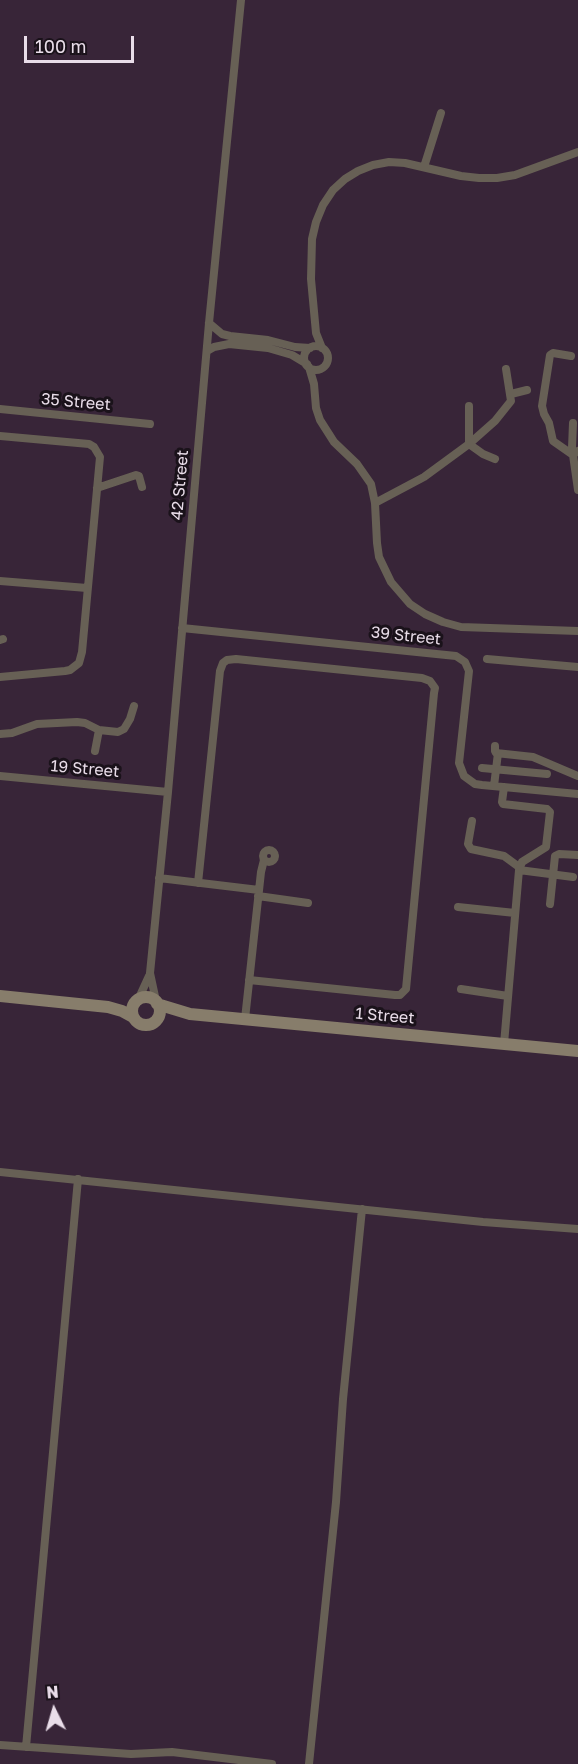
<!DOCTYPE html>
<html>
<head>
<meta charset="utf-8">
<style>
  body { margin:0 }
  #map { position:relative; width:578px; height:1764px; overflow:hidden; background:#382538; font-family:"Golos Text",sans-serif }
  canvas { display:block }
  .north { position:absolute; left:24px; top:1680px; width:60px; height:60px; -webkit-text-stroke:4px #1a121a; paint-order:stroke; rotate:355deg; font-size:16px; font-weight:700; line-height:24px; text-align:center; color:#e9dde9 }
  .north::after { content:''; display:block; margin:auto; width:21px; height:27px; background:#e9dde9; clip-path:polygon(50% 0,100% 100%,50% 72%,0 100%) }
  .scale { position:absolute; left:24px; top:36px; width:110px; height:27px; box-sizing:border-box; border:3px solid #e9dde9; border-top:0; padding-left:8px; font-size:18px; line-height:21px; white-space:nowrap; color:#e9dde9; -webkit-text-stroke:4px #1a121a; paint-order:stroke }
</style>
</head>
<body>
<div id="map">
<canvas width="578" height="1764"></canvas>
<div class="north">N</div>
<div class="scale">100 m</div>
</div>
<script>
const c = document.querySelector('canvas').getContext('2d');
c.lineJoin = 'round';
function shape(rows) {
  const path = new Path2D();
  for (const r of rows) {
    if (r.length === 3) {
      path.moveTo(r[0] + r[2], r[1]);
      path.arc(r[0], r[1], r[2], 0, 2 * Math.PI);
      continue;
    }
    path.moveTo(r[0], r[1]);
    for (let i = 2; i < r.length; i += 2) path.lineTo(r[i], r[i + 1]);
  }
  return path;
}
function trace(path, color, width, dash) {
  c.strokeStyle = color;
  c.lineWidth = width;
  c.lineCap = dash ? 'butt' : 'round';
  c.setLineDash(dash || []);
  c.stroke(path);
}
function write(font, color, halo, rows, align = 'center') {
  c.font = font + ' "Golos Text",sans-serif';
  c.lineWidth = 6;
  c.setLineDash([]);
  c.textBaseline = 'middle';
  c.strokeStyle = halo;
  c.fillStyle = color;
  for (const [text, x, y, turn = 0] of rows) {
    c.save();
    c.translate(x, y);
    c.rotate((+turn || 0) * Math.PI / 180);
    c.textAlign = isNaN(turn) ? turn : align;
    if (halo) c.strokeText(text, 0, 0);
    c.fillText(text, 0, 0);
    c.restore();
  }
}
const street = shape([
  [424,167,441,113],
  [209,323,222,334,230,336,268,340,295,347,310,348],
  [316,358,12],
  [322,348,316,333,311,279,312,239,316,222,323,205,333,190,345,179,358,171,373,165,389,162,405,163,461,176,479,178,497,178,515,175,578,152],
  [207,351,214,347,229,344,268,348,292,355,307,364],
  [571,356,553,353,550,355,542,406,544,414,549,423,553,441,573,455,578,451],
  [309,367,314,384,316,408,320,420,334,442,357,464,371,484,375,503,377,543,379,557,391,582,410,604,425,614,443,622,461,627,578,631],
  [511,394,527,390],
  [469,406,469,444,483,454,495,459],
  [0,409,150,424],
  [573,423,572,448,578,490],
  [0,436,89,444,94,447,100,457,82,652,79,663,70,670,65,671,0,677],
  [97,488,136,475,139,476,142,487],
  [375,503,424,477,469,444,495,421,511,401,506,369],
  [0,581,87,588],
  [182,628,456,656,465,662,469,671,459,763,464,776,475,784,482,785,578,794],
  [0,640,3,639],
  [487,659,578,667],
  [0,734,12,733,37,724,77,722,85,723,99,730,118,732,124,729,130,719,134,706],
  [495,746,495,751,496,753,533,757,578,776],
  [95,751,99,730],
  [482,768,547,774],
  [0,776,168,792],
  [494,786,498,753],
  [472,821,468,844,471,849,504,856,519,867],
  [269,856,6],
  [519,870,573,877],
  [159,878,259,890],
  [198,883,220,671,223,663,227,660,236,659,422,678,430,681,435,688,434,693,406,989,400,995,395,995,249,980],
  [258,896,308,903],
  [550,904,555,856,559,854,578,855],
  [458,907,515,913],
  [461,989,508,996],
  [138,1000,149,976],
  [156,1001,150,973,168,792,209,323,241,0],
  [245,1019,261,872,264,860],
  [504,1044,519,870,522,862,546,847,550,812,547,809,503,804,502,802,504,787],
  [0,1172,483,1222,578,1229],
  [0,1745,131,1754,172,1752,272,1764],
  [26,1747,78,1179],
  [309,1764,336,1502,343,1399,362,1209]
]);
const secondary = shape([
  [0,996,108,1007,122,1011,133,1017],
  [146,1011,14],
  [157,1004,190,1014,578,1051]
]);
const streetNames = [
  ["35 Street",76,402,5],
  ["42 Street",180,485,-85],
  ["39 Street",406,636,6],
  ["19 Street",85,769,5],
  ["1 Street",385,1016,5]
];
trace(street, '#676055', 8);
trace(secondary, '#877d6b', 12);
write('16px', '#e9dde9', '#1a121a', streetNames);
</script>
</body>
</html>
